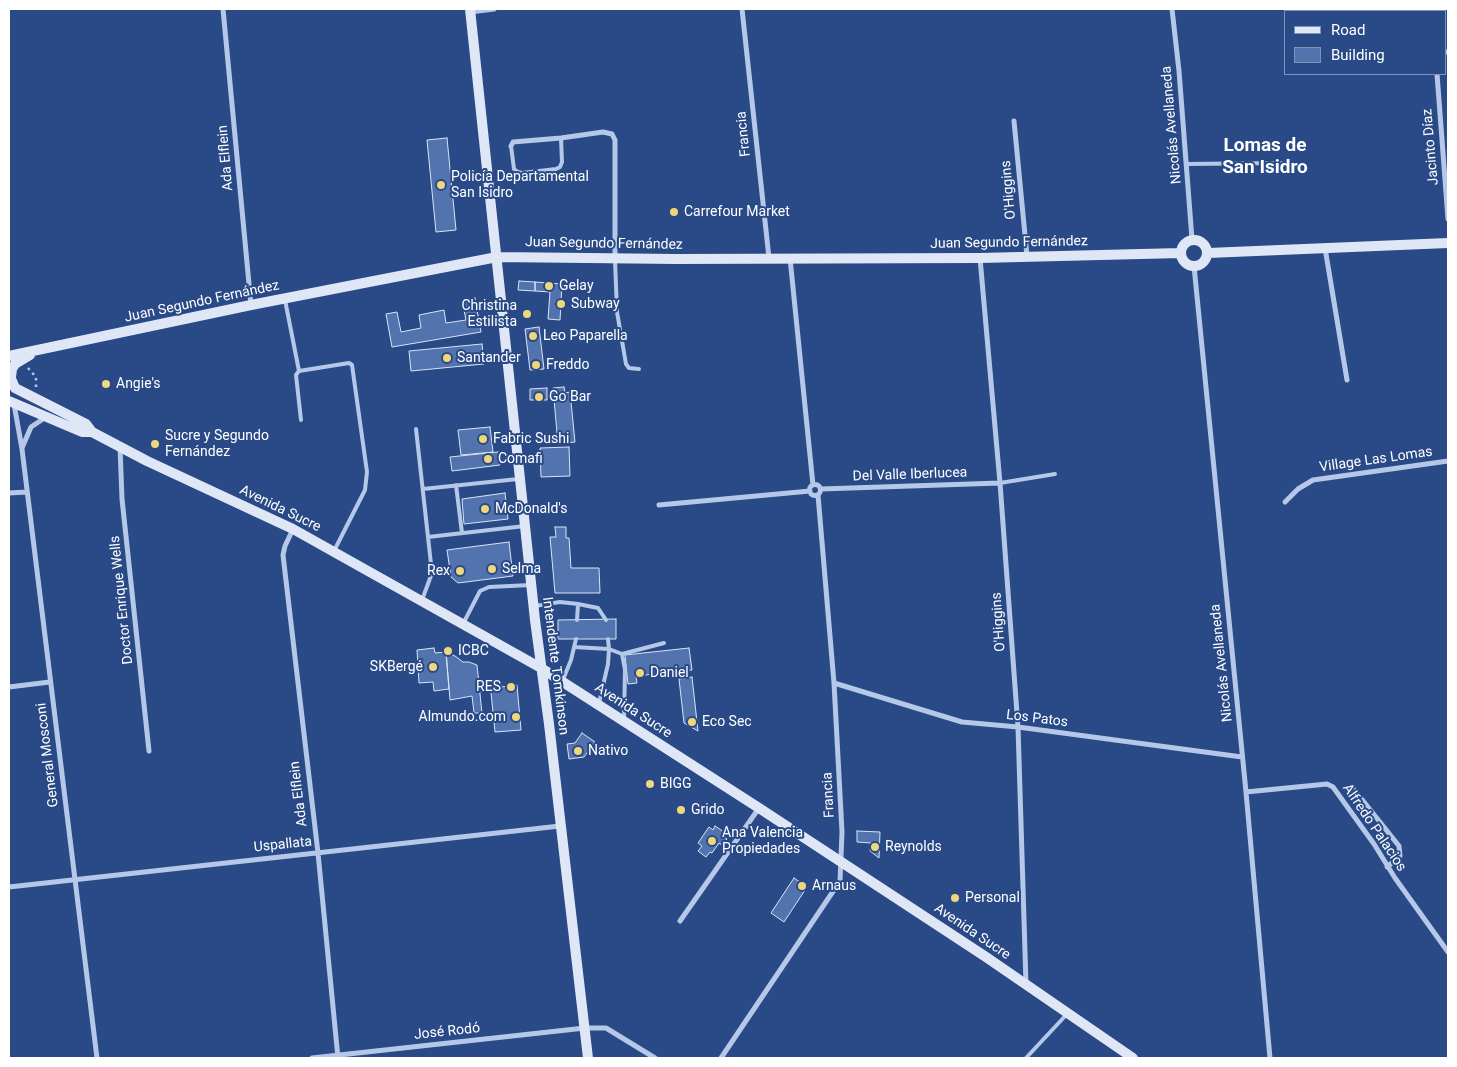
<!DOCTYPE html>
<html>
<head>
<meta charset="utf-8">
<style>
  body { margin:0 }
  #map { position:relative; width:1457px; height:1067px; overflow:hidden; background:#294a87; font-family:Roboto,sans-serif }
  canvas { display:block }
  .frame { position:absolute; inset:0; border:10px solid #fff; pointer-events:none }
  .legend { position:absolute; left:1284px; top:10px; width:162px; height:65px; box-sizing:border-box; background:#294a87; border:1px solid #7f92b7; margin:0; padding:6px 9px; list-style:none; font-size:15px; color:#fff }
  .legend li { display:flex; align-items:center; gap:10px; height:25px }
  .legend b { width:25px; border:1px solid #7f92b7 }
</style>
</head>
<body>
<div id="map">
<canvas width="1457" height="1067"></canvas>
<div class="frame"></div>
<ul class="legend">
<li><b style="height:6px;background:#dfe7f7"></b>Road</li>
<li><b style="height:14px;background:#5273ae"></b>Building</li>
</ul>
</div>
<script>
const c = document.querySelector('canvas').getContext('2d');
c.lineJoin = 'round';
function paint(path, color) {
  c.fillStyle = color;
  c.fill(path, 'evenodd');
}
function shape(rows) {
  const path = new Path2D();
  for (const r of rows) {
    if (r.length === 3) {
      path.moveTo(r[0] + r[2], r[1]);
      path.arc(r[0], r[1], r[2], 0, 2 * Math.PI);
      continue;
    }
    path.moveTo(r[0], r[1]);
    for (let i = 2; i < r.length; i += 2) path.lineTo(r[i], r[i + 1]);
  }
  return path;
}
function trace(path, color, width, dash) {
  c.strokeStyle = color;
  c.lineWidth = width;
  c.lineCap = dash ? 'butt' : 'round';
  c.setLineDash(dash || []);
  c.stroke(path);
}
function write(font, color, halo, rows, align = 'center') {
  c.font = font + ' Roboto,sans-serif';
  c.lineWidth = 4;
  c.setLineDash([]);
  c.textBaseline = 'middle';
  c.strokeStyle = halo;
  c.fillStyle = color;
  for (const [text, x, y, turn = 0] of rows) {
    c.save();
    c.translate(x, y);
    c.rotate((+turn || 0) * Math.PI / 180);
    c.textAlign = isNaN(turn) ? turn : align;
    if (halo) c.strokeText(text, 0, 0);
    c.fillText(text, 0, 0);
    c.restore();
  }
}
const building = shape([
  [447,138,456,230,436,232,427,140,447,138],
  [519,281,535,282,535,291,518,290,519,281],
  [535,282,562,284,560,320,548,319,550,292,535,291,535,282],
  [475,298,481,332,392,347,386,314,397,312,401,332,421,328,419,315,444,310,446,323,466,320,462,300,475,298],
  [539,327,544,369,530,370,525,329,539,327],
  [482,344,484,364,411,371,409,351,482,344],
  [564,387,565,393,570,392,575,442,558,444,553,388,564,387],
  [547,388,547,400,530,400,530,389,547,388],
  [490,427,493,452,461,455,458,430,490,427],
  [569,447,570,476,541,477,540,448,569,447],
  [498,452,500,465,452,471,450,457,498,452],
  [505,493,508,519,464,524,462,499,505,493],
  [555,527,566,527,566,538,569,538,571,568,599,568,600,593,555,593,550,537,556,537,555,527],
  [509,542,513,576,458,583,451,577,447,550,509,542],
  [616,619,616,639,558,639,558,620,616,619],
  [434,648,435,653,446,652,449,689,434,691,433,682,419,683,417,650,434,648],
  [689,648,692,670,636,676,637,683,628,684,625,655,689,648],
  [446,652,455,656,463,662,469,662,477,665,482,713,474,713,472,696,450,700,446,652],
  [692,677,698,731,684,723,679,679,692,677],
  [501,682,502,687,517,685,521,730,495,732,490,683,501,682],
  [582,733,595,742,584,757,569,759,567,744,575,743,582,733],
  [715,826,724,832,721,835,727,839,722,845,719,843,712,853,710,852,706,857,698,851,702,846,698,843,709,827,713,830,715,826],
  [857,831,880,832,879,858,870,851,871,843,857,842,857,831],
  [794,878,807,887,784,922,771,913,794,878]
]);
const path = shape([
  [28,368,36,377,36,387]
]);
const lane = shape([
  [511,146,514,169,518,172,522,173,556,169,560,167,562,162,561,138],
  [1186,164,1282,163],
  [615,260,617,312,626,364,629,368,639,369],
  [285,300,299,371,349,363,352,365,367,472,365,490,334,551],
  [299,371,296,375,301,420],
  [416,429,432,573,422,600],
  [1000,483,1055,474],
  [456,485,462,533],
  [423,489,518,479],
  [428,537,525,526],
  [578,604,598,608,606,620],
  [535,606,560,602,578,604,577,620],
  [464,622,480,591,489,587,531,585],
  [574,647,609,649,622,654,625,670,624,719],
  [622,654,664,643],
  [562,682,571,660,576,639],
  [599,703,608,664,609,649,608,639],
  [1026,1058,1067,1014]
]);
const street = shape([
  [223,9,251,305],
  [742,9,769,258],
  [1172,9,1179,71,1192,239],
  [1429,9,1429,11],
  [470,12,494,9],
  [1446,52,1448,52],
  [1437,74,1448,219],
  [1014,121,1027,256],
  [511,146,513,142,561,138,603,132,612,134,615,140,615,258],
  [1325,248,1347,380],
  [790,258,813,485],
  [980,258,1000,483,1018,727,1026,984],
  [1194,266,1246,792,1270,1058],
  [14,404,22,449,97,1058],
  [120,447,122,499,149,751],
  [22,448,31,427,46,417],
  [815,490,5.5],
  [821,489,1000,483],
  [9,493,27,492],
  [1285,502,1298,489,1313,480,1448,461],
  [659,505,810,491],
  [293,529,285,546,283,555,318,853,338,1058],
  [834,683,962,722,1018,727,1242,757],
  [9,687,50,682],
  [1352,787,1399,846,1400,856,1387,867],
  [1246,792,1327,784,1333,787,1374,844,1395,878,1448,952],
  [9,887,560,826],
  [680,921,759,808],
  [312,1058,585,1028,606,1028,655,1058],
  [721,1058,840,881,842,832,834,683,818,495]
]);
const secondary = shape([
  [470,9,535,620,549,724,588,1058],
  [1194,253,13],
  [1208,253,1448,243],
  [9,356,251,305,497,257,676,259,980,258,1181,253],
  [9,374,15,388,86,424,92,432,147,461,293,529,541,668,759,808,986,957,1133,1058],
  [11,377,12,369,15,364,30,355],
  [9,401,82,432,92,432]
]);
const markers = [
  [441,185,5,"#efd77c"],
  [674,212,5,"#efd77c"],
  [549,286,5,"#efd77c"],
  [561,304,5,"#efd77c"],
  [527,314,5,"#efd77c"],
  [533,336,5,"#efd77c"],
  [447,358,5,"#efd77c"],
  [536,365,5,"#efd77c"],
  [106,384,5,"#efd77c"],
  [539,397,5,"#efd77c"],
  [483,439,5,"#efd77c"],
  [155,444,5,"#efd77c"],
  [488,459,5,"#efd77c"],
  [485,509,5,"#efd77c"],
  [492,569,5,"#efd77c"],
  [460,571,5,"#efd77c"],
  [448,651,5,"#efd77c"],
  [433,667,5,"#efd77c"],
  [640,673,5,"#efd77c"],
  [511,687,5,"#efd77c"],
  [516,717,5,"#efd77c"],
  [692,722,5,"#efd77c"],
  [578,751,5,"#efd77c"],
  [650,784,5,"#efd77c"],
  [681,810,5,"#efd77c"],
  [712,841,5,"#efd77c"],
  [875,847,5,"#efd77c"],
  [802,886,5,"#efd77c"],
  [955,898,5,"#efd77c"]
];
const streetNames = [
  ["Nicolás Avellaneda",1172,125,-95],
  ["Francia",744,134,-96],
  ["Jacinto Díaz",1431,147,-95],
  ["Ada Elflein",226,158,-95],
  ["O'Higgins",1009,190,-95],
  ["Juan Segundo Fernández",1009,243,-1],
  ["Juan Segundo Fernández",604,244,1],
  ["Juan Segundo Fernández",202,302,-12],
  ["Village Las Lomas",1376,460,-8],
  ["Del Valle Iberlucea",910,475,-2],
  ["Avenida Sucre",280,509,26],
  ["Doctor Enrique Wells",122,600,-96],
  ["O'Higgins",999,622,-94],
  ["Nicolás Avellaneda",1222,663,-96],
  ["Intendente Tomkinson",555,666,83],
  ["Avenida Sucre",633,711,33],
  ["Los Patos",1037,719,7],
  ["General Mosconi",48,755,-97],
  ["Ada Elflein",299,794,-97],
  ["Francia",829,795,-93],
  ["Alfredo Palacios",1374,828,56],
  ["Uspallata",283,845,-6],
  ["Avenida Sucre",972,932,34],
  ["José Rodó",447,1032,-6]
];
const poiNames = [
  ["Policía Departamental",451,177],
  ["San Isidro",451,193],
  ["Carrefour Market",684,212],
  ["Gelay",559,286],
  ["Subway",571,304],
  ["Christina",517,306,"right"],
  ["Estilista",517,322,"right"],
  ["Leo Paparella",543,336],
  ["Santander",457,358],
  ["Freddo",546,365],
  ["Angie's",116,384],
  ["Go Bar",549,397],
  ["Sucre y Segundo",165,436],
  ["Fernández",165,452],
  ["Fabric Sushi",493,439],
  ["Comafi",498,459],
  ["McDonald's",495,509],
  ["Selma",502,569],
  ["Rex",450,571,"right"],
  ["ICBC",458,651],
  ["SKBergé",423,667,"right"],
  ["Daniel",650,673],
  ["RES",501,687,"right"],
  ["Almundo.com",506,717,"right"],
  ["Eco Sec",702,722],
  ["Nativo",588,751],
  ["BIGG",660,784],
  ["Grido",691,810],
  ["Ana Valencia",722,833],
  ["Propiedades",722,849],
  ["Reynolds",885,847],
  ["Arnaus",812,886],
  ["Personal",965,898]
];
const districtNames = [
  ["Lomas de",1265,146],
  ["San Isidro",1265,168]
];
paint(building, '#5273ae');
trace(building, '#d9e4f6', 1);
trace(path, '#b5c8e8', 2.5, [2.5, 4]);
trace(lane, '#b5c8e8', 4);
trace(street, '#b5c8e8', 5);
trace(secondary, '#dfe7f7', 10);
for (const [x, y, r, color] of markers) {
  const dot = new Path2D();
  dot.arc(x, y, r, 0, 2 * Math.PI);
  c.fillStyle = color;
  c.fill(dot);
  trace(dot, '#294a87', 2);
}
write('14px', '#fff', '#294a87', streetNames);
write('14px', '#fff', '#294a87', poiNames, 'left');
write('bold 19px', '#fff', '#294a87', districtNames);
</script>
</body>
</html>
